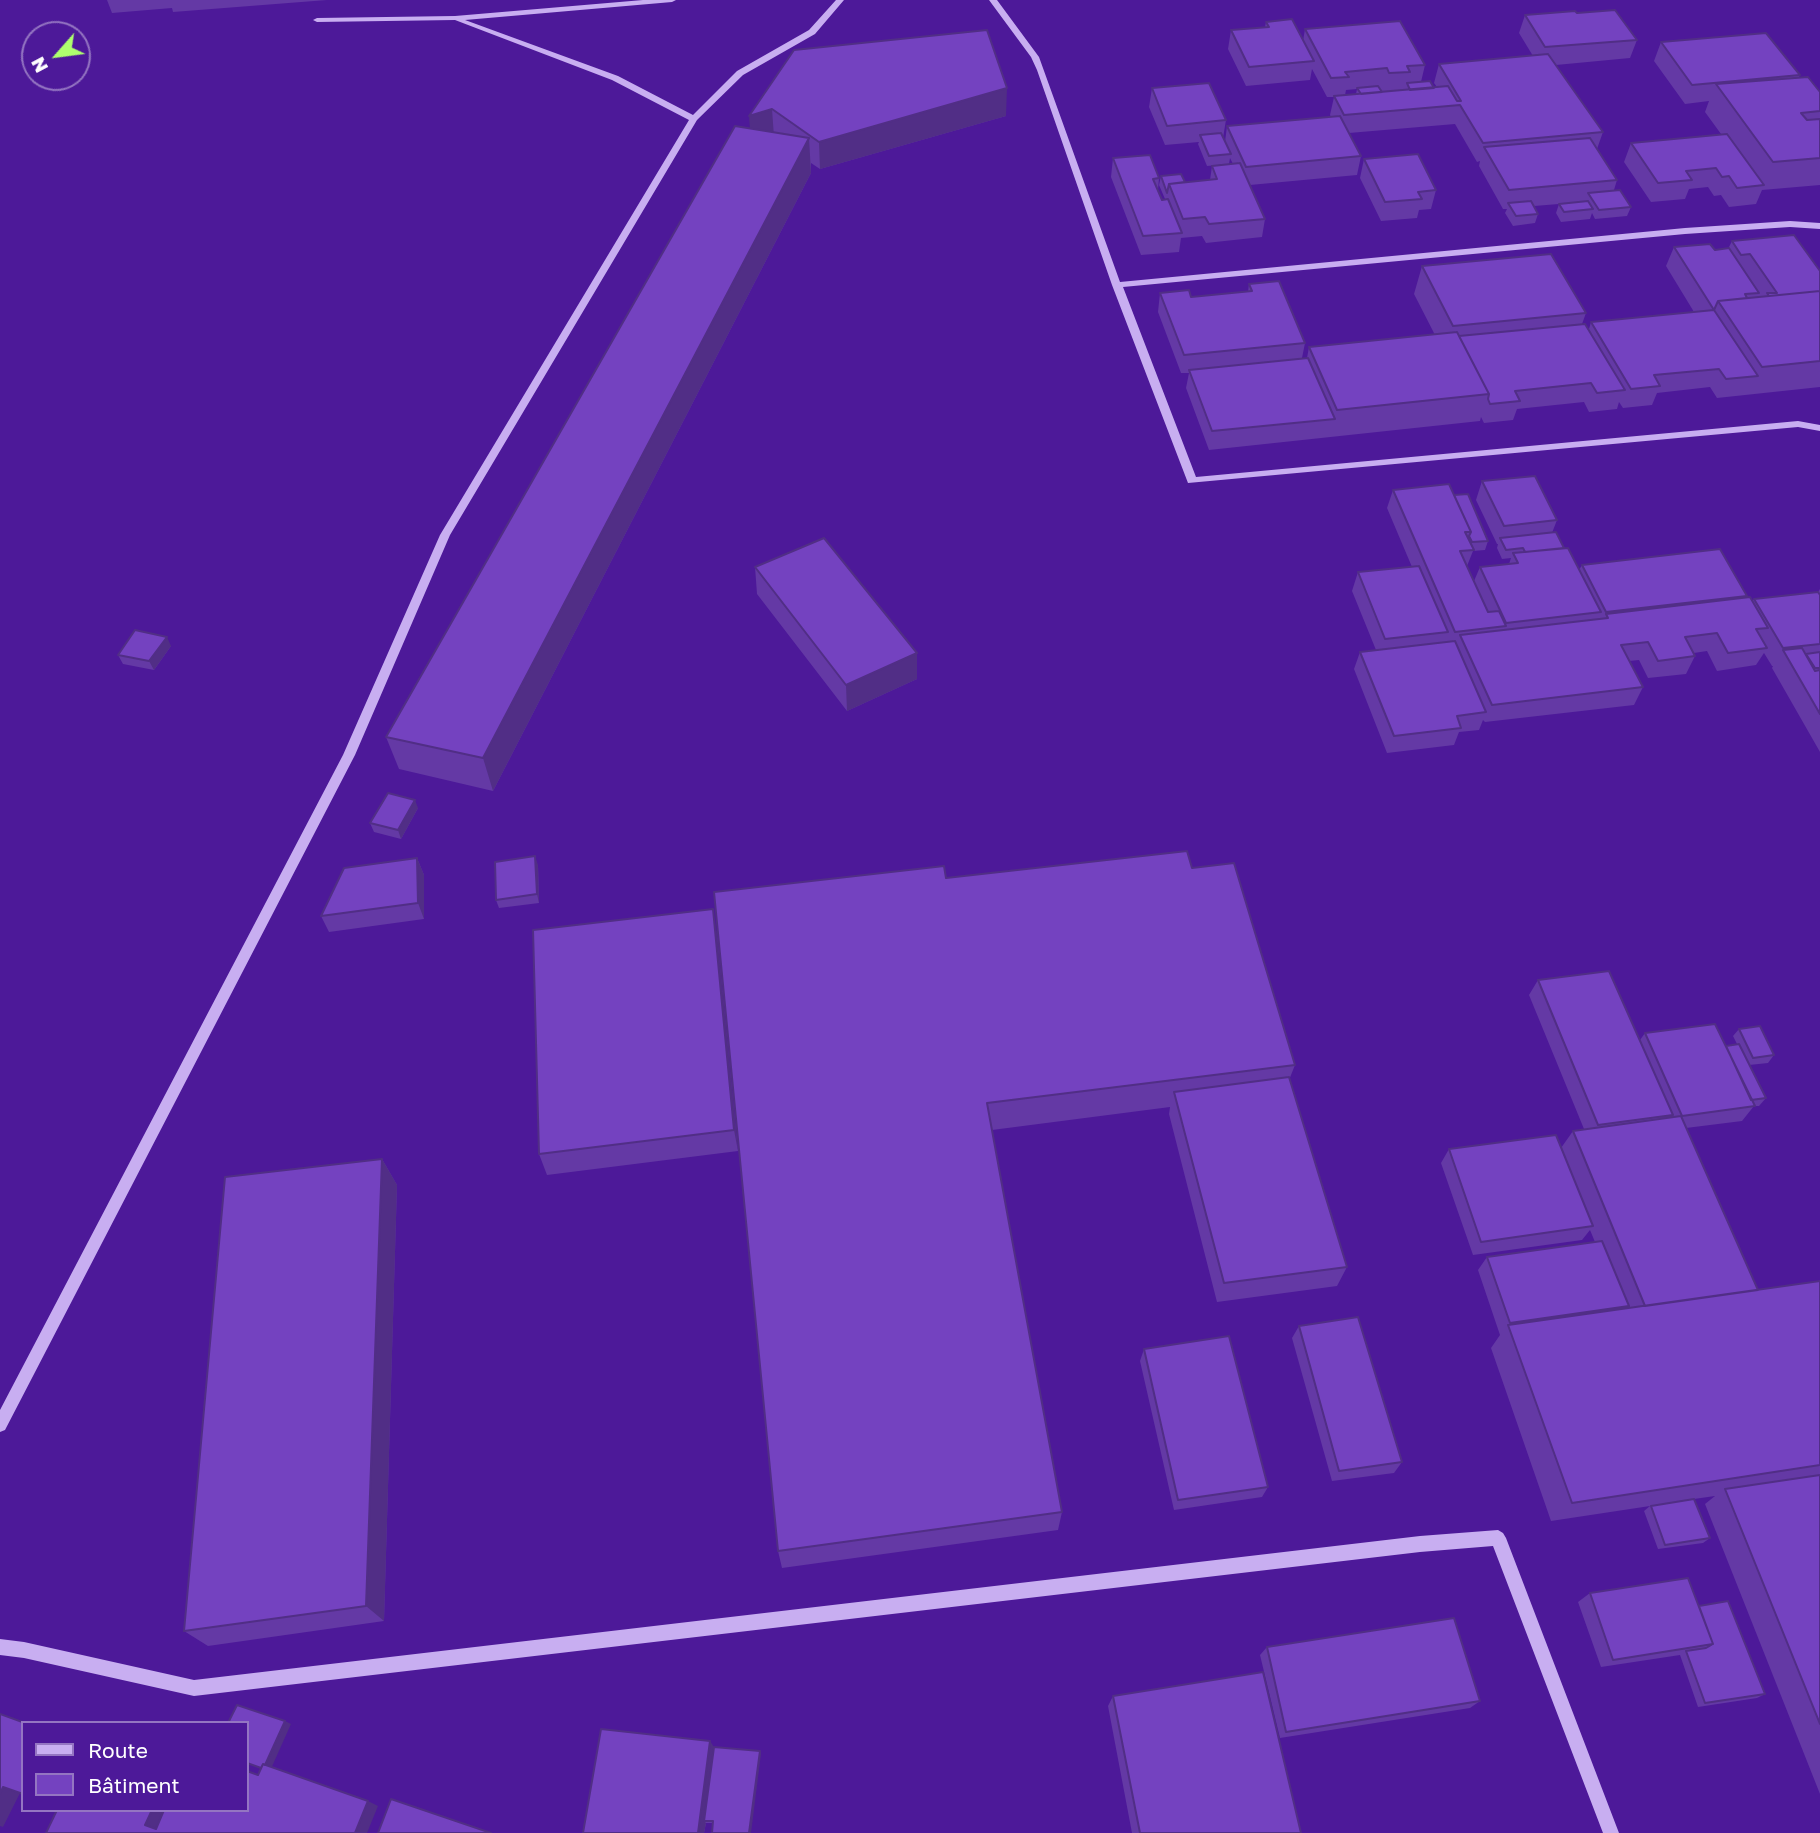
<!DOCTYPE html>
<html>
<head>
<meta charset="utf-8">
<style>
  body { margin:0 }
  #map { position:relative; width:1820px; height:1833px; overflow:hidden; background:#4d1999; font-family:"Golos Text",sans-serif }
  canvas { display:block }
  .legend { position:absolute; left:21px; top:1721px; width:228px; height:91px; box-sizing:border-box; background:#4d1999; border:2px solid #9475c2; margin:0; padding:9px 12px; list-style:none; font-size:21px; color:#fff }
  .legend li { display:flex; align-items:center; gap:14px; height:35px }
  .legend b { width:35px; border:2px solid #9475c2 }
  .north { position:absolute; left:21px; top:21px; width:70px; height:70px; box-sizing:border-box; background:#4d1999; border:2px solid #9475c2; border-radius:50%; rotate:242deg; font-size:19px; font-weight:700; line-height:28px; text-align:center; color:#fff }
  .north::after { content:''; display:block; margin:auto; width:24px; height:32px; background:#aeff6e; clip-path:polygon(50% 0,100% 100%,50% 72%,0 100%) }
</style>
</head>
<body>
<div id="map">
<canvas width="1820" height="1833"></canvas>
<ul class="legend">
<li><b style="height:9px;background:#c8aef1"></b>Route</li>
<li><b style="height:19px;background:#7442c0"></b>Bâtiment</li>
</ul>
<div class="north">N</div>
</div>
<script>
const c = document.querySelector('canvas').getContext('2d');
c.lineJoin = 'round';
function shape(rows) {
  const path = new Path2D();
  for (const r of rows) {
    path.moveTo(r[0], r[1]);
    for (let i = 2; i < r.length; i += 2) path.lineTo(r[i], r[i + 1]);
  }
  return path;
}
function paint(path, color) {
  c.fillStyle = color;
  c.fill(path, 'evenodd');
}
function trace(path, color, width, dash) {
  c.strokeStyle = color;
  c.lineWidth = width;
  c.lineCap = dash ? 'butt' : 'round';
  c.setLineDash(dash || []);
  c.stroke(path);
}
const minor = shape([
  [643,0,676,0,672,2,465,20,618,76,693,115,737,71,809,30,836,0,844,0,815,34,743,75,697,120,450,535,355,755,5,1430,0,1432,0,1410,343,755,440,535,689,120,612,80,455,20,317,22,313,20,317,18,455,16,643,0],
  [989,0,997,0,1039,57,1120,282,1685,228,1790,221,1820,223,1820,229,1790,227,1685,234,1123,287,1196,477,1798,421,1820,425,1820,431,1798,427,1188,483,1112,285,1037,70,1031,57,989,0],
  [1498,1530,1503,1533,1506,1538,1619,1833,1603,1833,1493,1546,1420,1552,194,1696,24,1658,0,1655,0,1639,24,1642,194,1680,1420,1536,1498,1530]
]);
const wall = shape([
  [107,0,327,0,173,12,172,8,112,13],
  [1577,13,1637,40,1630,58,1556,65,1603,132,1597,149,1617,180,1614,190,1631,207,1627,216,1595,219,1592,213,1590,219,1561,222,1556,213,1559,204,1534,206,1538,214,1535,223,1513,226,1505,213,1507,209,1503,209,1479,166,1480,161,1477,162,1455,124,1349,133,1361,156,1357,175,1250,185,1265,219,1262,237,1206,243,1202,236,1181,238,1179,252,1141,255,1111,177,1113,158,1159,178,1158,190,1162,200,1165,199,1159,185,1161,176,1185,182,1210,180,1212,166,1233,164,1230,158,1229,164,1207,166,1198,144,1199,142,1165,145,1149,107,1152,88,1226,120,1223,138,1225,142,1227,126,1331,117,1330,115,1334,97,1327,97,1312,69,1310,80,1246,86,1228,49,1231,30,1265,27,1266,22,1303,41,1305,29,1425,65,1421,82,1434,88,1437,87,1434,83,1439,64,1533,56,1519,33,1525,15],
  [1357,89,1356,94,1345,95,1346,90],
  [1661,42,1800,75,1799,77,1820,92,1820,185,1762,190,1756,204,1729,207,1721,195,1714,196,1708,187,1689,189,1685,199,1651,202,1624,162,1631,143,1721,134,1705,112,1709,101,1685,104,1654,61],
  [794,50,1006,116,820,169,811,163,811,173,493,791,399,769,386,737,750,128],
  [1364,159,1436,190,1431,209,1419,210,1417,218,1381,221,1360,178],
  [1732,241,1820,271,1820,387,1717,398,1710,387,1657,393,1652,405,1623,408,1619,402,1617,409,1589,412,1584,402,1517,409,1513,420,1484,423,1481,417,1480,421,1209,450,1186,388,1189,373,1181,373,1158,312,1160,293,1191,297,1248,292,1249,284,1305,343,1302,358,1307,358,1309,347,1435,335,1414,294,1422,266,1586,313,1582,324,1589,329,1591,322,1694,312,1666,266,1674,247,1715,250,1728,249],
  [1482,481,1557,520,1552,533,1579,570,1582,565,1747,596,1746,598,1752,601,1754,599,1818,592,1820,589,1820,752,1772,668,1773,666,1772,666,1764,653,1756,665,1717,671,1707,651,1694,653,1695,656,1686,674,1648,678,1639,660,1629,661,1643,687,1634,705,1485,722,1483,720,1479,730,1459,732,1454,745,1387,753,1354,669,1360,652,1376,650,1352,591,1358,572,1412,567,1387,508,1393,490,1454,495,1488,541,1485,550,1473,551,1467,566,1474,581,1480,567,1509,564,1511,558,1502,559,1497,548,1498,544,1497,544,1476,500],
  [755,567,917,679,847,711,757,594],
  [171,646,154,670,123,664,118,655],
  [418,808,401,839,374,832,370,823],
  [417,858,424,875,424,919,329,932,321,916],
  [538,865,539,903,499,908,496,900],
  [1192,868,1295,1065,1289,1080,1347,1267,1337,1286,1217,1302,1169,1114,1170,1107,992,1130,1062,1512,1058,1530,782,1568,778,1551,946,878],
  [717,933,738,1151,547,1175,539,1154],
  [1538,980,1640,1040,1645,1033,1726,1046,1737,1044,1733,1036,1739,1029,1774,1055,1768,1063,1749,1065,1766,1098,1759,1106,1754,1106,1742,1121,1686,1128,1758,1290,1820,1281,1820,1794,1705,1504,1715,1496,1694,1499,1710,1538,1703,1543,1658,1549,1644,1511,1650,1506,1551,1521,1491,1348,1500,1335,1478,1270,1487,1257,1595,1242,1590,1230,1582,1240,1473,1255,1441,1163,1449,1149,1561,1148,1573,1131,1584,1129,1529,995],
  [382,1159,397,1185,384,1621,208,1646,184,1631],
  [1299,1326,1402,1462,1394,1473,1332,1481,1292,1338],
  [1144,1349,1268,1487,1262,1497,1174,1510,1140,1361],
  [1590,1593,1699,1606,1765,1694,1757,1698,1698,1707,1680,1655,1601,1667,1578,1602],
  [1267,1647,1480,1701,1470,1708,1280,1738,1260,1655],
  [1113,1696,1301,1833,1132,1833,1108,1706],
  [714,1747,760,1751,761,1754,713,1823,706,1823,704,1833,583,1833]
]);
const shadedWall = shape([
  [1007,88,1006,116,820,169,819,142],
  [772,109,774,137,751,144,749,116],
  [809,138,811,173,493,791,483,758],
  [167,637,171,646,154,670,149,661],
  [917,653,917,679,847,711,846,685],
  [415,800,418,808,401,839,398,830],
  [535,856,538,865,539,903,537,894],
  [417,858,424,875,424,919,418,903],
  [713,909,717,933,738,1151,734,1130],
  [382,1159,397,1185,384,1621,366,1606],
  [285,1721,291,1724,270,1771,264,1768],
  [710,1741,716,1750,704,1821,706,1823,704,1833,698,1833],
  [760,1751,761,1754,751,1833,749,1833],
  [3,1787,20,1793,3,1827,0,1826,0,1794],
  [368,1801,378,1806,367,1833,355,1833],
  [152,1810,168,1810,159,1830,145,1825]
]);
const building = shape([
  [1615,10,1637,40,1545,47,1525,15,1575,11,1577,13,1615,10],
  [1292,19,1314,61,1249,67,1231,30,1269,27,1266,22,1292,19],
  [1400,21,1425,65,1407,66,1410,72,1389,73,1387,68,1345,72,1349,77,1331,78,1305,29,1400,21],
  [987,30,1007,88,819,142,772,109,749,116,794,50,987,30],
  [1766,33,1800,75,1692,85,1661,42,1766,33],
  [1548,54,1603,132,1483,143,1460,105,1344,115,1334,96,1448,86,1457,101,1461,101,1439,64,1548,54],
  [1808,77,1820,92,1820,111,1801,113,1807,120,1820,119,1820,158,1773,162,1716,84,1808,77],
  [1430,81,1434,88,1410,90,1407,83,1430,81],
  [1209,83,1226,120,1167,126,1152,88,1209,83],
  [1378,86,1382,92,1361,94,1357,88,1378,86],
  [1340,116,1361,156,1246,167,1227,126,1340,116],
  [735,126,809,138,483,758,386,737,735,126],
  [1221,133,1231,154,1209,156,1200,135,1221,133],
  [1727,134,1764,185,1737,188,1729,176,1722,177,1716,168,1686,171,1692,180,1658,183,1631,143,1727,134],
  [1590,138,1617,180,1509,190,1484,147,1590,138],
  [1418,154,1436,190,1418,192,1422,199,1385,202,1364,159,1418,154],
  [1150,155,1159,178,1153,179,1162,200,1168,199,1182,233,1143,236,1113,158,1150,155],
  [1240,163,1265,219,1209,224,1205,217,1183,219,1169,184,1217,179,1212,166,1240,163],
  [1181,174,1185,182,1169,184,1167,193,1161,176,1181,174],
  [1620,190,1631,207,1599,210,1588,193,1620,190],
  [1531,201,1538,214,1516,216,1508,203,1531,201],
  [1588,201,1593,209,1564,212,1559,204,1588,201],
  [1794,235,1820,271,1820,291,1769,296,1767,293,1777,293,1750,254,1741,255,1732,241,1794,235],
  [1710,244,1715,250,1729,248,1759,293,1745,294,1747,298,1718,301,1714,310,1674,247,1710,244],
  [1551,254,1586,313,1453,326,1422,266,1551,254],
  [1279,281,1305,343,1184,355,1160,293,1189,290,1191,297,1252,291,1249,284,1279,281],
  [1820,291,1820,361,1762,367,1718,301,1820,291],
  [1714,310,1758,376,1726,379,1719,369,1654,375,1660,386,1631,389,1591,322,1714,310],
  [1585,324,1625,390,1597,393,1591,383,1515,391,1520,401,1490,404,1488,399,1489,394,1459,336,1585,324],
  [1457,332,1489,394,1337,410,1309,347,1457,332],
  [1308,358,1335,419,1212,431,1189,370,1308,358],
  [1535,476,1557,520,1504,526,1482,481,1535,476],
  [1449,484,1471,532,1465,532,1474,550,1460,551,1488,612,1499,611,1506,626,1455,632,1393,490,1449,484],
  [1468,494,1488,541,1472,542,1469,536,1471,532,1454,495,1468,494],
  [1556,532,1564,548,1525,552,1523,548,1506,550,1500,538,1556,532],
  [824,538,917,653,846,685,755,567,824,538],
  [1568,548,1601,612,1506,623,1480,567,1518,563,1513,553,1568,548],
  [1720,549,1747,596,1606,612,1582,565,1720,549],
  [1419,566,1448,632,1385,639,1358,572,1419,566],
  [1818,592,1820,595,1820,644,1783,648,1754,599,1818,592],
  [1750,597,1768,628,1756,629,1767,648,1728,653,1717,633,1685,637,1695,656,1658,661,1648,642,1621,645,1643,687,1492,705,1460,635,1608,618,1606,614,1750,597],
  [135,630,167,637,149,661,118,655,135,630],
  [1455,641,1486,712,1457,716,1461,728,1394,736,1360,652,1455,641],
  [1802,648,1815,671,1820,670,1820,714,1783,650,1802,648],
  [1820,652,1820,668,1815,668,1806,654,1820,652],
  [388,793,415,800,398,830,370,823,388,793],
  [1187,851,1192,868,1234,863,1295,1065,987,1103,1062,1512,778,1551,714,892,944,866,946,878,1187,851],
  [535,856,537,894,496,900,495,862,535,856],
  [417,858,418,903,321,916,344,868,417,858],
  [713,909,734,1130,539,1154,533,930,713,909],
  [1609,971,1673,1115,1598,1125,1538,980,1609,971],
  [1715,1024,1755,1106,1682,1116,1645,1033,1715,1024],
  [1760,1026,1774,1055,1753,1058,1739,1029,1760,1026],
  [1739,1044,1766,1098,1751,1100,1726,1046,1739,1044],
  [1289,1077,1347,1267,1224,1283,1174,1092,1289,1077],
  [1681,1116,1758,1290,1645,1306,1573,1131,1681,1116],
  [1556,1135,1593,1226,1481,1242,1449,1149,1556,1135],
  [382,1159,366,1606,184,1631,225,1177,382,1159],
  [1602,1241,1629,1306,1510,1323,1487,1257,1602,1241],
  [1820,1281,1820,1465,1572,1503,1508,1325,1820,1281],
  [1358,1317,1402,1462,1339,1471,1299,1326,1358,1317],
  [1229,1336,1268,1487,1178,1500,1144,1349,1229,1336],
  [1820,1475,1820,1724,1725,1489,1820,1475],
  [1694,1499,1710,1538,1665,1545,1651,1506,1694,1499],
  [1688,1578,1713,1644,1613,1660,1590,1593,1688,1578],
  [1728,1601,1765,1694,1705,1703,1686,1651,1706,1648,1713,1644,1699,1606,1728,1601],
  [1454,1618,1480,1701,1286,1732,1267,1647,1454,1618],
  [1263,1672,1301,1833,1140,1833,1113,1696,1263,1672],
  [237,1705,285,1721,265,1765,263,1764,261,1768,247,1763,247,1723,228,1723,237,1705],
  [0,1714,25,1723,23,1723,23,1794,3,1787,0,1794,0,1714],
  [601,1729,710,1741,698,1833,583,1833,601,1729],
  [714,1747,760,1751,749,1833,712,1833,713,1821,704,1821,714,1747],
  [263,1764,368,1801,355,1833,46,1833,57,1810,152,1810,145,1825,156,1829,164,1810,247,1810,247,1771,258,1775,263,1764],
  [391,1799,491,1833,378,1833,391,1799]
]);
paint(minor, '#c8aef1');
paint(wall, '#6439a5');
paint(shadedWall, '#512e86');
paint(building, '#7442c0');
trace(building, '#512e86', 2);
</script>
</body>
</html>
